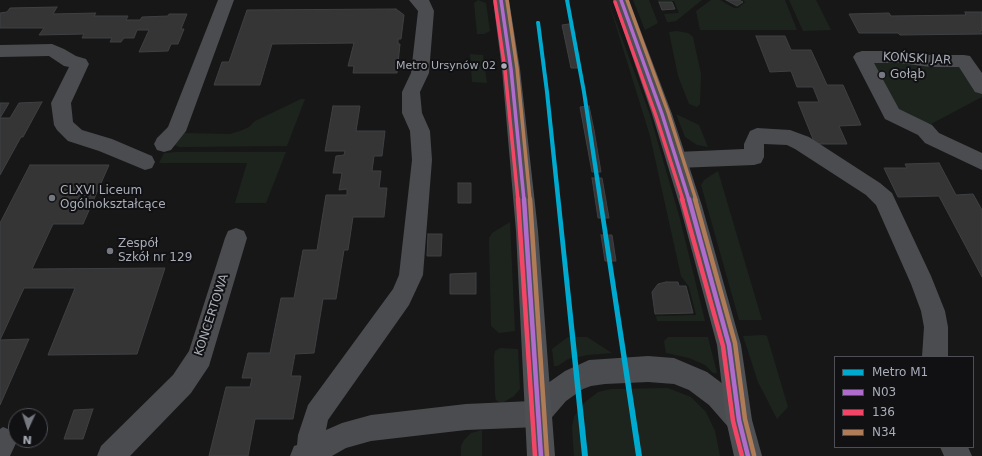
<!DOCTYPE html>
<html>
<head>
<meta charset="utf-8">
<style>
  body { margin:0 }
  #map { position:relative; width:982px; height:456px; overflow:hidden; background:#171717; font-family:"DejaVu Sans",sans-serif }
  canvas { display:block }
  .legend { position:absolute; left:834px; top:356px; width:140px; height:92px; box-sizing:border-box; background:#111113; border:1px solid #4d4f55; margin:0; padding:5px 7px; list-style:none; font-size:12px; color:#a8adb8 }
  .legend li { display:flex; align-items:center; gap:8px; height:20px }
  .legend b { width:20px; border:1px solid #4d4f55 }
  .north { position:absolute; left:8px; top:408px; width:40px; height:40px; box-sizing:border-box; background:#111113; border:1px solid #4d4f55; border-radius:50%; rotate:183deg; font-size:11px; font-weight:700; line-height:16px; text-align:center; color:#a8adb8 }
  .north::after { content:''; display:block; margin:auto; width:14px; height:18px; background:#757880; clip-path:polygon(50% 0,100% 100%,50% 72%,0 100%) }
</style>
</head>
<body>
<div id="map">
<canvas width="982" height="456"></canvas>
<ul class="legend">
<li><b style="height:5px;background:#00a9ce"></b>Metro M1</li>
<li><b style="height:5px;background:#b06ccc"></b>N03</li>
<li><b style="height:5px;background:#f34667"></b>136</li>
<li><b style="height:5px;background:#b07c57"></b>N34</li>
</ul>
<div class="north">N</div>
</div>
<script>
const c = document.querySelector('canvas').getContext('2d');
c.lineJoin = 'round';
function paint(path, color) {
  c.fillStyle = color;
  c.fill(path, 'evenodd');
}
function shape(rows) {
  const path = new Path2D();
  for (const r of rows) {
    path.moveTo(r[0], r[1]);
    for (let i = 2; i < r.length; i += 2) path.lineTo(r[i], r[i + 1]);
  }
  return path;
}
function trace(path, color, width, dash) {
  c.strokeStyle = color;
  c.lineWidth = width;
  c.lineCap = dash ? 'butt' : 'round';
  c.setLineDash(dash || []);
  c.stroke(path);
}
function write(font, color, halo, rows, align = 'center') {
  c.font = font + ' "DejaVu Sans",sans-serif';
  c.lineWidth = 4;
  c.setLineDash([]);
  c.textBaseline = 'middle';
  c.strokeStyle = halo;
  c.fillStyle = color;
  for (const [text, x, y, turn = 0] of rows) {
    c.save();
    c.translate(x, y);
    c.rotate((+turn || 0) * Math.PI / 180);
    c.textAlign = isNaN(turn) ? turn : align;
    if (halo) c.strokeText(text, 0, 0);
    c.fillText(text, 0, 0);
    c.restore();
  }
}
const green = shape([
  [478,0,486,3,490,31,484,34,477,34,474,3],
  [608,0,650,115,680,219,705,321,657,321,656,316,696,315,689,287,681,276,650,136],
  [633,0,649,0,658,23,645,30],
  [658,0,702,0,676,21,670,22,667,22,664,14,679,13,674,1,658,1],
  [711,0,720,0,734,8,738,8,745,2,742,0,785,0,797,30,700,30,696,11],
  [789,0,816,0,831,30,803,31],
  [677,31,688,33,693,37,701,74,700,104,697,107,689,104,678,76,669,32],
  [470,54,483,55,487,83,472,82],
  [875,61,914,62,916,65,963,64,982,93,982,97,931,124,924,123,897,113,872,67],
  [301,99,305,99,287,146,179,147,173,144,184,133,230,134,240,131,249,127,255,121],
  [676,114,699,125,708,147,697,145,685,137],
  [176,152,286,152,266,203,235,203,247,163,159,163,164,153],
  [718,171,762,320,739,320,701,185,704,180],
  [510,222,515,331,499,333,491,326,489,238,492,233],
  [764,335,767,336,788,407,777,419,758,382,743,336],
  [568,337,587,337,612,353,588,355,568,359,558,366,554,366,552,349],
  [668,337,708,337,717,373,713,373,705,365,689,358,666,353,664,341],
  [500,348,518,349,520,389,514,396,504,402,500,403,496,400,495,394,494,356,495,351],
  [668,388,691,397,706,412,715,431,720,456,574,456,572,427,574,417,585,402,598,392,611,389],
  [482,430,482,456,461,456,461,446,464,440,471,433]
]);
const building = shape([
  [726,0,739,0,743,2,737,6,726,0],
  [659,2,672,2,675,9,662,10,659,2],
  [57,7,53,14,96,13,94,16,128,16,126,20,140,20,142,17,168,16,169,14,187,14,181,29,184,29,178,44,171,44,168,51,139,52,149,30,137,30,134,38,124,38,121,42,110,42,112,38,82,38,84,34,39,35,44,28,0,28,0,13,7,12,10,8,57,7],
  [396,9,404,15,401,39,398,39,398,44,400,44,397,73,353,73,354,66,348,66,354,43,272,44,260,85,214,85,222,62,229,62,247,10,396,9],
  [965,12,982,12,982,31,980,31,982,34,900,35,898,33,859,33,849,14,889,13,891,16,966,15,965,12],
  [569,24,580,68,571,68,562,25,569,24],
  [756,36,785,36,791,50,811,50,827,85,843,85,861,125,839,126,847,144,815,144,798,102,819,102,813,87,797,87,791,71,770,72,756,36],
  [42,102,23,137,21,137,0,175,0,103,9,103,0,118,10,118,19,103,42,102],
  [333,106,360,106,356,131,385,131,382,156,374,156,372,171,381,171,379,188,387,188,384,217,353,217,348,250,344,250,336,299,323,299,314,353,295,354,291,376,301,376,293,419,255,419,248,456,209,456,226,387,250,387,252,378,242,378,248,353,270,353,281,298,294,298,303,250,317,250,326,195,347,195,347,189,339,190,342,173,333,173,336,156,344,155,345,151,325,151,333,106],
  [589,106,594,130,601,172,592,172,580,107,589,106],
  [939,163,956,195,973,194,982,210,982,277,939,196,898,197,884,168,907,168,905,164,939,163],
  [30,165,109,165,83,224,53,224,32,269,165,268,137,354,48,355,75,288,24,288,0,340,29,339,0,405,0,223,30,165],
  [592,178,602,178,609,218,598,218,592,178],
  [458,183,471,183,471,203,458,203,458,183],
  [428,234,442,234,441,256,427,256,428,234],
  [601,235,612,235,616,261,605,261,601,235],
  [476,273,476,294,450,294,450,274,476,273],
  [666,282,678,282,679,286,686,286,693,313,655,314,652,292,658,284,666,282],
  [93,409,83,439,64,439,74,410,93,409]
]);
const minor = shape([
  [218,0,234,0,186,131,171,150,164,152,157,150,154,144,157,138,168,127,218,0],
  [409,0,429,0,434,11,429,73,420,92,422,113,430,131,432,160,423,275,409,305,328,420,326,430,342,423,371,415,466,404,532,401,548,383,565,371,589,360,648,356,674,358,707,372,727,387,748,411,752,420,748,429,739,433,730,429,709,405,689,390,674,384,648,382,605,384,591,386,583,389,566,401,547,423,538,427,466,430,371,441,346,448,332,456,290,456,294,446,297,445,298,435,308,405,393,289,399,275,412,160,410,131,402,113,402,92,411,73,418,11,409,0],
  [52,44,64,49,76,56,86,59,89,64,71,103,73,122,82,130,112,139,152,156,155,162,152,168,145,170,99,151,68,141,57,130,54,125,51,103,69,67,64,66,49,56,0,57,0,45,52,44],
  [862,51,899,51,931,55,964,55,970,56,982,73,982,94,975,92,959,67,931,67,899,63,874,63,899,109,932,125,939,133,982,153,982,170,925,143,918,135,885,119,853,57,856,53,862,51],
  [757,128,790,130,809,137,880,183,892,193,931,276,945,311,948,327,948,357,922,357,924,327,921,311,911,284,876,205,866,195,795,149,787,145,764,144,764,157,761,163,754,165,677,168,670,166,667,160,670,154,677,152,744,149,744,144,750,131,757,128],
  [236,228,244,231,247,238,209,366,191,393,130,456,97,456,101,446,173,375,189,351,225,238,228,231,236,228],
  [3,427,13,431,17,441,10,456,0,456,0,429,3,427],
  [940,447,968,447,972,456,944,456,940,447]
]);
const major = shape([
  [493,0,509,0,520,69,538,231,555,456,527,456,516,231,502,69,493,0],
  [613,0,629,0,672,114,702,206,741,345,752,420,762,456,734,456,726,420,717,345,680,206,652,114,613,0]
]);
const bus1Far1 = shape([
  [501,0,511,69,524,200],
  [621,0,662,114,689,200]
]);
const bus1 = shape([
  [524,199,541,456],
  [689,199,729,345,739,420,748,456]
]);
const bus2Far1 = shape([
  [495,1,505,70,518,200],
  [615,2,656,116,683,200]
]);
const bus2 = shape([
  [518,199,535,456],
  [682,199,723,346,733,421,742,456]
]);
const bus3Far1 = shape([
  [507,0,517,68,530,200],
  [627,0,668,112,696,200]
]);
const bus3 = shape([
  [530,199,547,456],
  [695,199,735,343,745,419,754,455]
]);
const metro1 = shape([
  [565,0,569,0,586,92,642,456,636,456,582,92,565,0],
  [537,21,539,21,540,22,549,92,588,456,582,456,545,92,536,22,537,21]
]);
const markers = [
  [504,66,3.5,"#a8adb8"],
  [882,75,4,"#757880"],
  [52,198,4,"#757880"],
  [110,251,4,"#757880"]
];
const busNames = [
  ["Metro Ursynów 02",496,66]
];
const streetNames = [
  ["KOŃSKI JAR",917,59,3],
  ["KONCERTOWA",212,315,-72]
];
const poiNames = [
  ["Gołąb",890,75],
  ["CLXVI Liceum",60,191],
  ["Ogólnokształcące",60,205],
  ["Zespół",118,244],
  ["Szkół nr 129",118,258]
];
paint(green, '#1d241e');
paint(building, '#353536');
trace(building, '#3f4043', 1);
paint(minor, '#4b4c50');
paint(major, '#4d4f52');
trace(bus1Far1, '#b06ccc', 3.5);
trace(bus1, '#b06ccc', 4.5);
trace(bus2Far1, '#f34667', 3.5);
trace(bus2, '#f34667', 4.5);
trace(bus3Far1, '#b07c57', 3.5);
trace(bus3, '#b07c57', 4.5);
paint(metro1, '#00a9ce');
for (const [x, y, r, color] of markers) {
  const dot = new Path2D();
  dot.arc(x, y, r, 0, 2 * Math.PI);
  c.fillStyle = color;
  c.fill(dot);
  trace(dot, '#111113', 1.5);
}
write('11px', '#a8adb8', '#111113', busNames, 'right');
write('12px', '#a8adb8', '#111113', streetNames);
write('12px', '#a8adb8', '#111113', poiNames, 'left');
</script>
</body>
</html>
